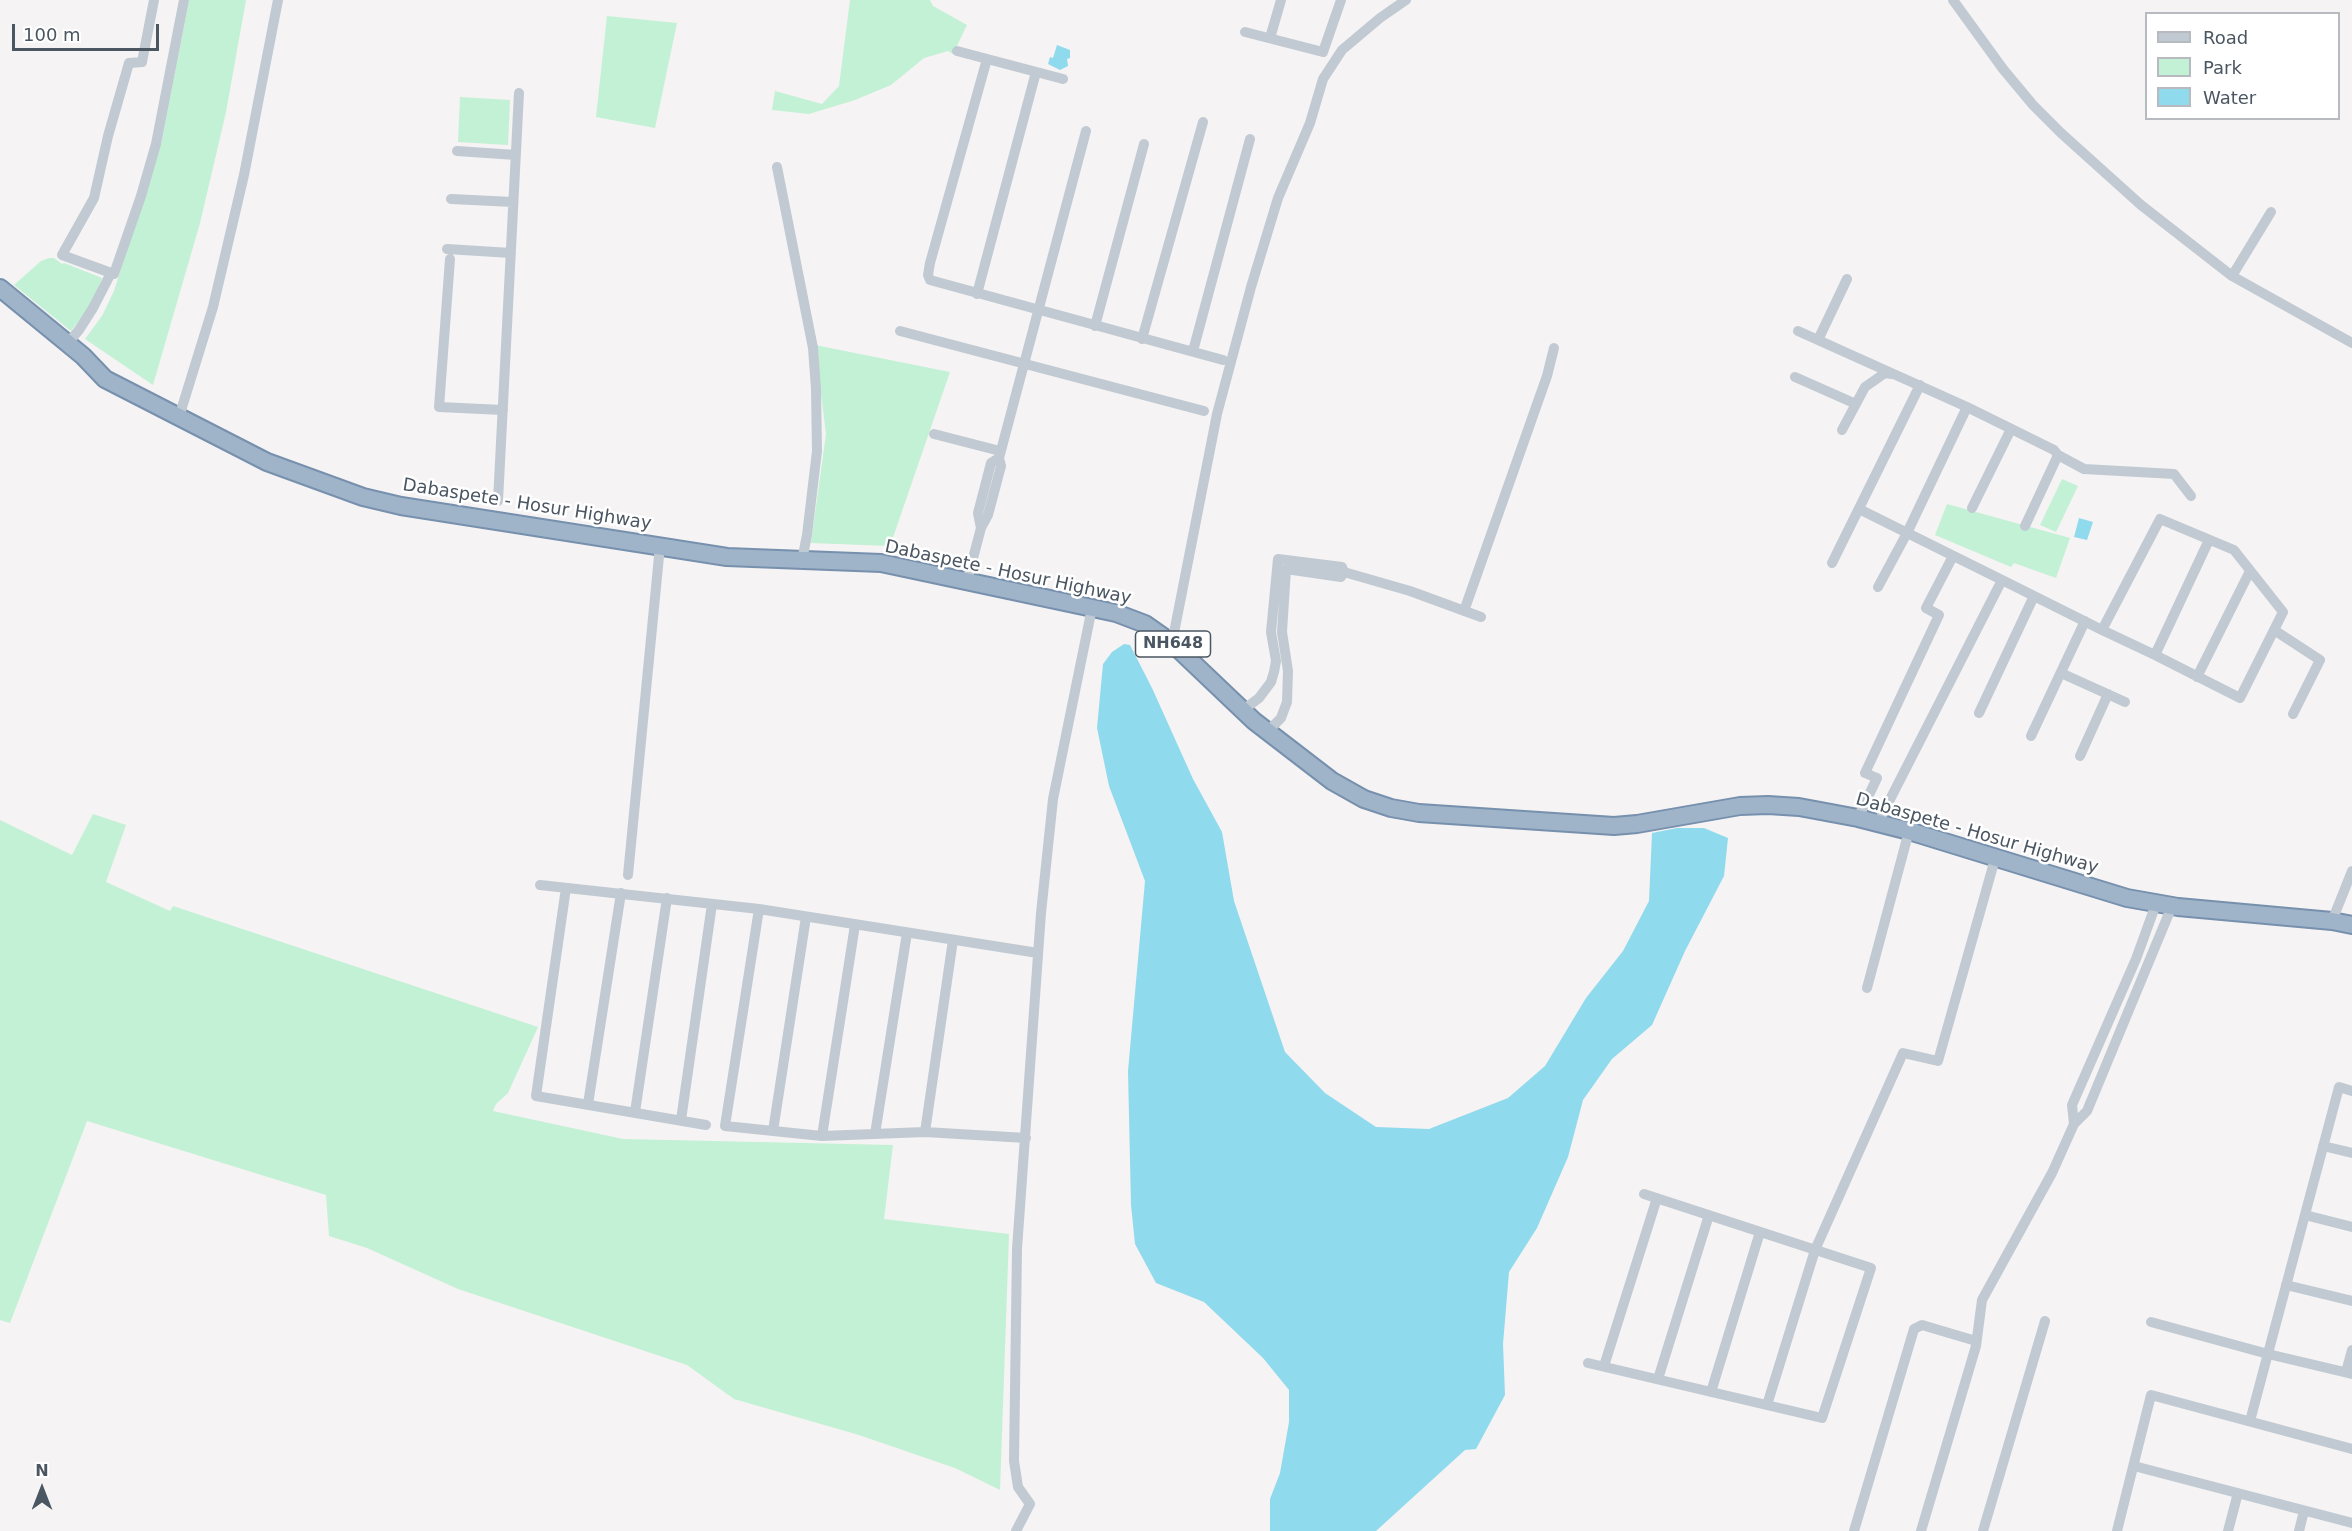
<!DOCTYPE html>
<html>
<head>
<meta charset="utf-8">
<style>
  body { margin:0 }
  #map { position:relative; width:2352px; height:1531px; overflow:hidden; background:#f5f3f3; font-family:"DejaVu Sans",sans-serif }
  canvas { display:block }
  .legend { position:absolute; left:2145px; top:12px; width:195px; height:108px; box-sizing:border-box; background:#fff; border:2px solid #b7bbc0; margin:0; padding:8px 10px; list-style:none; font-size:18px; color:#4a5661 }
  .legend li { display:flex; align-items:center; gap:12px; height:30px }
  .legend b { width:30px; border:2px solid #b7bbc0 }
  .north { position:absolute; left:12px; top:1459px; width:60px; height:60px; -webkit-text-stroke:4px #fff; paint-order:stroke; rotate:0deg; font-size:16px; font-weight:700; line-height:24px; text-align:center; color:#4a5661 }
  .north::after { content:''; display:block; margin:auto; width:21px; height:27px; background:#4a5661; clip-path:polygon(50% 0,100% 100%,50% 72%,0 100%) }
  .scale { position:absolute; left:12px; top:24px; width:147px; height:27px; box-sizing:border-box; border:3px solid #4a5661; border-top:0; padding-left:8px; font-size:18px; line-height:21px; white-space:nowrap; color:#4a5661; -webkit-text-stroke:4px #fff; paint-order:stroke }
</style>
</head>
<body>
<div id="map">
<canvas width="2352" height="1531"></canvas>
<ul class="legend">
<li><b style="height:8px;background:#c1cad2"></b>Road</li>
<li><b style="height:16px;background:#c3f1d5"></b>Park</li>
<li><b style="height:16px;background:#90daee"></b>Water</li>
</ul>
<div class="north">N</div>
<div class="scale">100 m</div>
</div>
<script>
const c = document.querySelector('canvas').getContext('2d');
c.lineJoin = 'round';
function paint(path, color) {
  c.fillStyle = color;
  c.fill(path, 'evenodd');
}
function shape(rows) {
  const path = new Path2D();
  for (const r of rows) {
    path.moveTo(r[0], r[1]);
    for (let i = 2; i < r.length; i += 2) path.lineTo(r[i], r[i + 1]);
  }
  return path;
}
function trace(path, color, width, dash) {
  c.strokeStyle = color;
  c.lineWidth = width;
  c.lineCap = dash ? 'butt' : 'round';
  c.setLineDash(dash || []);
  c.stroke(path);
}
function write(font, color, halo, rows, align = 'center') {
  c.font = font + ' "DejaVu Sans",sans-serif';
  c.lineWidth = 5;
  c.setLineDash([]);
  c.textBaseline = 'middle';
  c.strokeStyle = halo;
  c.fillStyle = color;
  for (const [text, x, y, turn = 0] of rows) {
    c.save();
    c.translate(x, y);
    c.rotate((+turn || 0) * Math.PI / 180);
    c.textAlign = isNaN(turn) ? turn : align;
    if (halo) c.strokeText(text, 0, 0);
    c.fillText(text, 0, 0);
    c.restore();
  }
}
const green = shape([
  [189,0,246,0,226,112,200,223,153,385,85,339,102,316,114,291,161,144],
  [850,0,930,0,933,6,967,25,953,54,948,51,924,58,891,85,855,100,809,114,772,110,775,91,822,104,839,86],
  [607,16,677,23,655,128,596,117],
  [460,97,510,100,508,145,458,142],
  [49,258,54,258,62,264,64,263,102,278,92,305,71,331,14,285,41,261],
  [815,345,950,372,890,546,811,543,826,434],
  [2062,479,2078,486,2056,532,2040,525],
  [1947,504,2070,538,2056,578,2014,563,2011,567,1935,535],
  [93,814,126,825,106,882,170,911,173,906,538,1027,508,1093,496,1104,493,1111,623,1139,893,1145,884,1219,1009,1234,1000,1490,955,1468,859,1435,734,1399,687,1365,458,1289,367,1248,329,1236,326,1195,87,1121,10,1323,0,1320,0,820,72,855]
]);
const water = shape([
  [1057,45,1070,50,1070,58,1067,59,1068,66,1060,70,1048,64,1050,57,1053,58],
  [2079,518,2093,522,2087,540,2074,537],
  [1124,644,1130,645,1152,688,1193,779,1222,832,1234,901,1285,1052,1325,1093,1376,1127,1429,1129,1508,1098,1545,1066,1586,998,1623,951,1649,901,1652,833,1677,828,1704,828,1728,838,1724,876,1685,951,1652,1025,1612,1059,1583,1100,1568,1157,1537,1228,1509,1272,1503,1344,1505,1395,1476,1449,1465,1450,1376,1531,1270,1531,1270,1499,1280,1473,1289,1422,1289,1390,1263,1358,1204,1302,1156,1283,1135,1244,1131,1205,1128,1071,1145,881,1109,786,1097,728,1103,664,1112,652]
]);
const minor = shape([
  [154,0,142,62,129,63,108,136,94,198,62,255,114,274,141,196,156,144,184,0],
  [1953,0,2003,69,2033,105,2061,133,2141,205,2232,276,2352,343],
  [1245,32,1323,52,1341,0],
  [1270,38,1281,0],
  [957,51,1063,79],
  [987,59,930,263,928,275,930,280,1223,360],
  [457,151,516,155],
  [777,167,813,348,816,389,817,451,807,535,802,560],
  [451,199,513,202],
  [447,249,511,253],
  [450,259,439,407,503,410],
  [2232,276,2271,212],
  [977,294,1036,72],
  [1095,326,1144,144],
  [900,331,1204,411],
  [1798,331,1967,407,2054,450,2058,455,2084,469,2174,474,2191,496],
  [1142,339,1203,122],
  [1818,340,1847,279],
  [68,343,79,330,93,308,111,273],
  [1193,351,1250,139],
  [1795,377,1856,404],
  [179,417,213,307,244,175,278,0],
  [1842,430,1865,387,1885,373,1892,374],
  [934,434,1000,451],
  [498,501,519,93],
  [1972,508,2011,429],
  [1859,509,2002,580,2102,630,2155,655,2240,698,2283,612,2234,550,2160,519,2102,630],
  [2025,526,2058,455],
  [981,528,978,513,991,463,999,458],
  [1832,563,1920,385],
  [967,581,981,528,988,515,1001,466,999,458,1086,131],
  [1878,587,1907,533,1967,407],
  [1464,611,1547,376,1554,348],
  [2274,630,2320,660,2293,714],
  [1172,643,1217,414,1251,287,1278,198,1310,123,1323,79,1342,50,1380,18,1406,0],
  [2155,655,2209,540],
  [2061,673,2125,702],
  [2197,677,2250,571],
  [1243,710,1259,698,1271,682,1274,672,1276,661,1271,632,1278,559,1342,567,1344,572,1410,591,1481,617],
  [1979,713,2034,596],
  [1267,732,1281,718,1287,702,1288,671,1282,632,1286,569,1341,577,1344,572],
  [2031,736,2085,621],
  [2080,756,2108,694],
  [1858,818,1877,778,1865,773,1939,615,1926,608,1953,556],
  [1878,823,2002,580],
  [628,875,660,546],
  [540,885,759,909,1038,953],
  [566,888,536,1096,706,1125],
  [2156,904,2136,959,2072,1105,2074,1124,2087,1111,2172,906],
  [759,909,725,1126,822,1136,925,1132,1026,1138],
  [2332,921,2352,871],
  [1867,988,1909,831],
  [588,1104,621,893],
  [635,1112,667,898],
  [681,1120,712,904],
  [773,1131,806,917],
  [925,1132,953,940],
  [875,1134,907,933],
  [822,1136,855,925],
  [2323,1146,2352,1153],
  [2305,1215,2352,1227],
  [2286,1285,2352,1301],
  [2151,1322,2268,1354,2352,1374],
  [1588,1363,1822,1418,1871,1268,1644,1194],
  [1604,1366,1657,1198],
  [2346,1372,2352,1350],
  [1658,1379,1709,1215],
  [1711,1392,1760,1232],
  [1767,1405,1815,1250,1903,1053,1938,1061,1995,859],
  [2250,1421,2339,1087,2352,1091],
  [2134,1466,2352,1523],
  [1016,1531,1030,1504,1018,1487,1014,1461,1017,1249,1041,913,1053,799,1092,608],
  [1854,1531,1914,1329,1922,1325,1976,1341],
  [1921,1531,1976,1346,1982,1300,2052,1173,2074,1124],
  [1983,1531,2045,1321],
  [2117,1531,2151,1395,2352,1449],
  [2228,1531,2238,1493],
  [2299,1531,2304,1511]
]);
const trunk = shape([
  [0,288,83,356,105,379,267,462,363,497,401,506,727,557,881,563,1116,613,1145,624,1172,643,1254,721,1332,781,1364,799,1391,808,1419,813,1614,826,1637,824,1740,806,1768,805,1799,807,1858,818,1909,831,2127,898,2178,907,2332,921,2352,925]
]);
const shields = [
  [1173,644,75]
];
const shieldNames = [
  ["NH648",1173,644]
];
const streetNames = [
  ["Dabaspete - Hosur Highway",527,505,9],
  ["Dabaspete - Hosur Highway",1008,573,12],
  ["Dabaspete - Hosur Highway",1977,834,16]
];
paint(green, '#c3f1d5');
paint(water, '#90daee');
trace(trunk, '#7690ad', 20);
trace(minor, '#c1cad2', 10);
trace(trunk, '#9fb4c9', 16);
for (const [x, y, w] of shields) {
  const box = new Path2D();
  box.roundRect(x - w / 2, y - 13, w, 26, 4.5);
  c.fillStyle = '#fff';
  c.fill(box);
  trace(box, '#4a5661', 1.5);
}
write('bold 16px', '#4a5661', null, shieldNames);
write('18px', '#4a5661', '#fff', streetNames);
</script>
</body>
</html>
